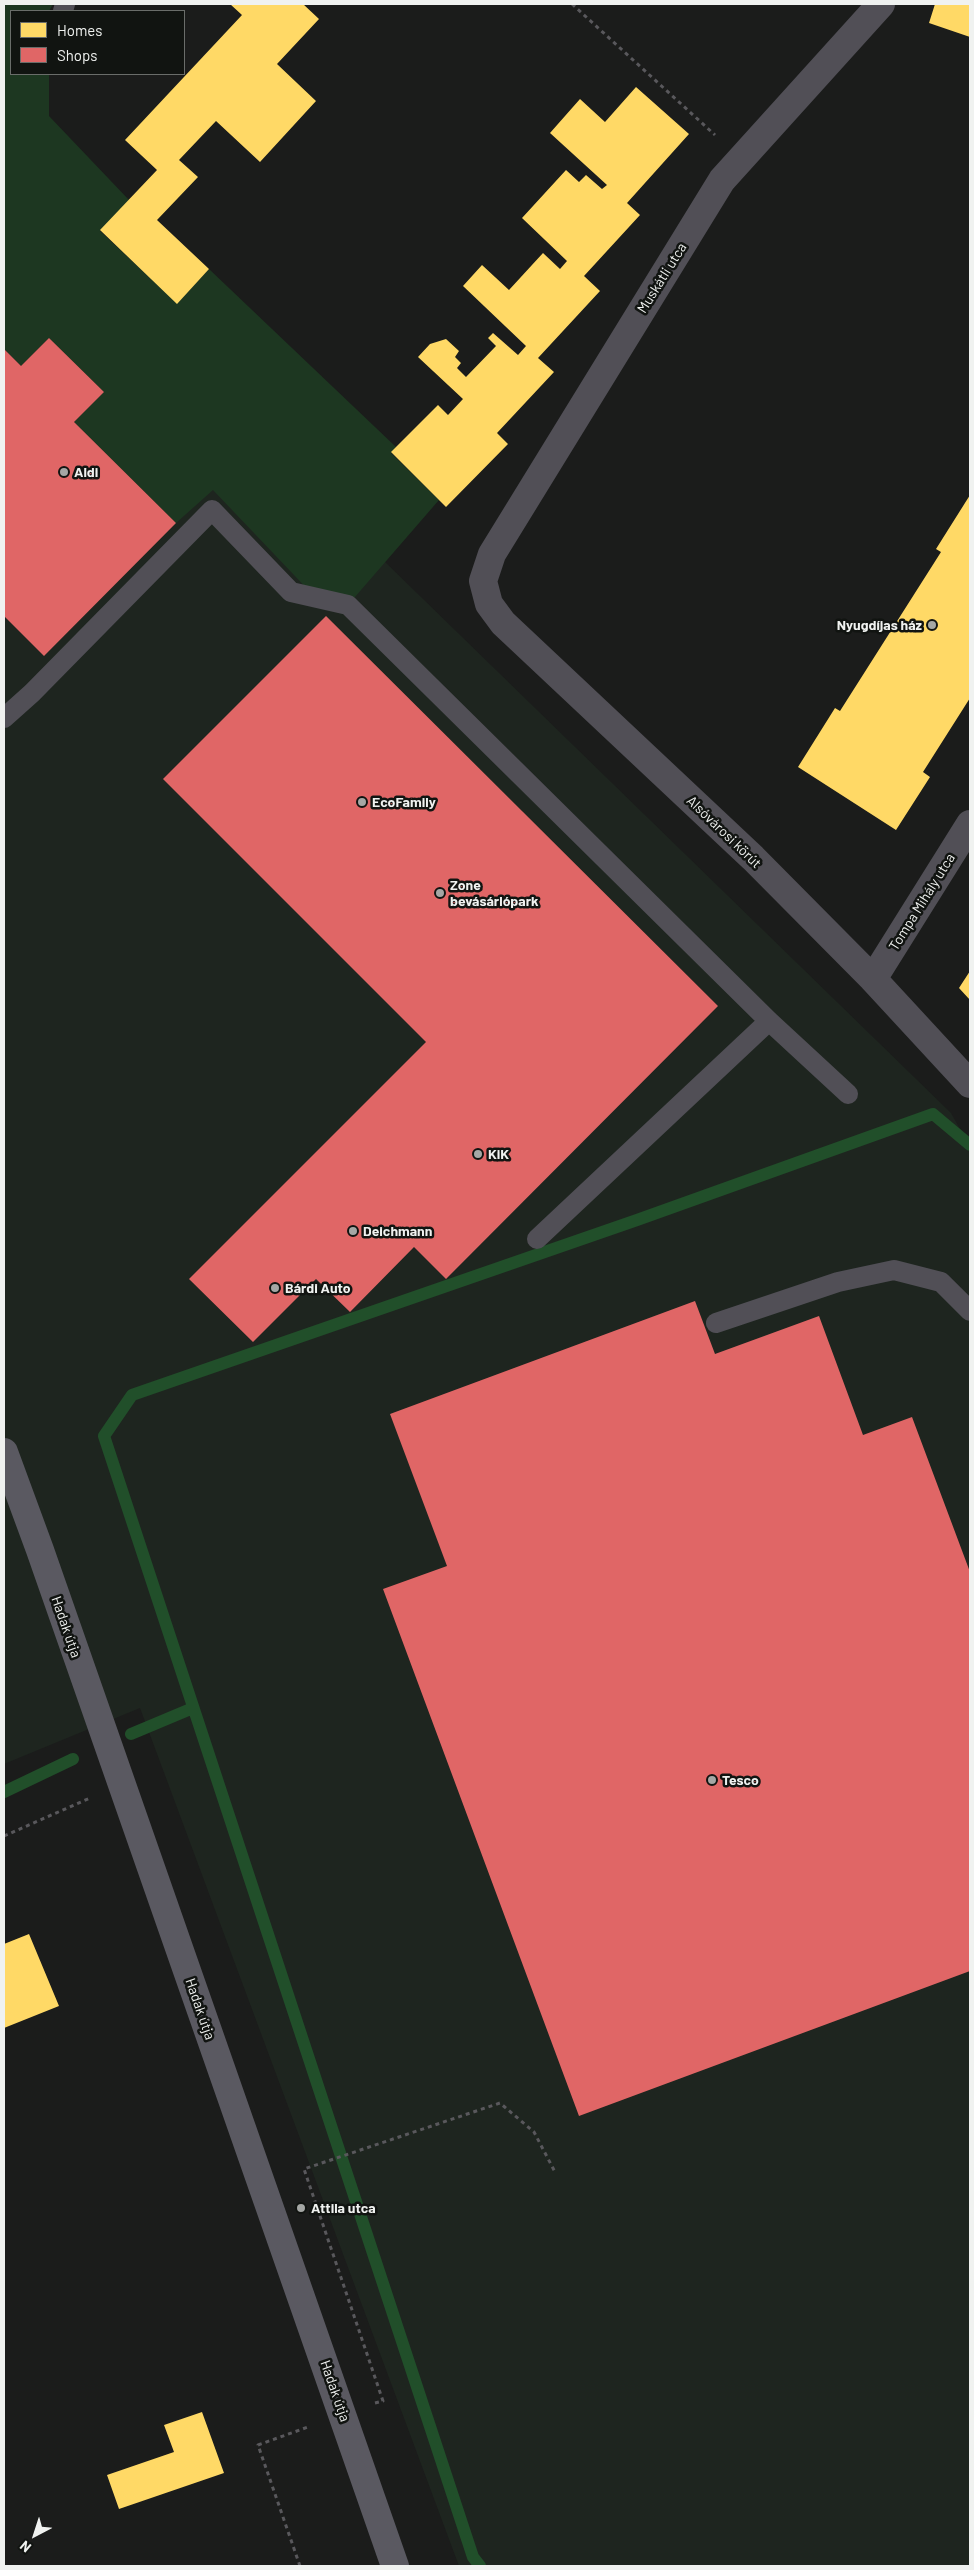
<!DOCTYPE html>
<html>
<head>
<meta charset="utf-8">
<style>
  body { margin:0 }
  #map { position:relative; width:974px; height:2570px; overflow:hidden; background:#1b1c1b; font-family:Barlow,sans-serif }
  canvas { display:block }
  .frame { position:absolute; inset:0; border:5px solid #f0f2f0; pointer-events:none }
  .legend { position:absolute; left:10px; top:10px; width:175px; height:65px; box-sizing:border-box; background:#111411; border:1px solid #6a6d6a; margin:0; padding:6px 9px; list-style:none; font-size:15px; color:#f0f2f0 }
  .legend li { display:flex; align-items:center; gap:10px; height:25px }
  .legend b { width:25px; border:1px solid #6a6d6a }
  .north { position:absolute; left:10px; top:2510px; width:50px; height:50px; -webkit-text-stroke:4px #111411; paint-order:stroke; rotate:220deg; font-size:14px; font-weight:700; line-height:20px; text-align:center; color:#f0f2f0 }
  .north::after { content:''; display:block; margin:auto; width:18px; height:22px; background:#f0f2f0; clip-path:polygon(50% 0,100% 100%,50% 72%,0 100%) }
</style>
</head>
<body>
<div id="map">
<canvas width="974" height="2570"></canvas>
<div class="frame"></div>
<ul class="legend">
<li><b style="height:14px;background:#ffd966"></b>Homes</li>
<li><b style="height:14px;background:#e06666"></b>Shops</li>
</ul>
<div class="north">N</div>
</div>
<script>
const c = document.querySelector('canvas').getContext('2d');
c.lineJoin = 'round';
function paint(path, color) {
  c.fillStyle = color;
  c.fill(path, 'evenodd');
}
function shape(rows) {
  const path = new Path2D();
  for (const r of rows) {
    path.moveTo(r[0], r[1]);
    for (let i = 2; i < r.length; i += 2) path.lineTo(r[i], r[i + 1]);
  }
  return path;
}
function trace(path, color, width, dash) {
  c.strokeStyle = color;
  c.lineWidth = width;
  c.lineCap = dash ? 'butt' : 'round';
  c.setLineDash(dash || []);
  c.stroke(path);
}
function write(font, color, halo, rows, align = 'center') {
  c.font = font + ' Barlow,sans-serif';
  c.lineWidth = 5;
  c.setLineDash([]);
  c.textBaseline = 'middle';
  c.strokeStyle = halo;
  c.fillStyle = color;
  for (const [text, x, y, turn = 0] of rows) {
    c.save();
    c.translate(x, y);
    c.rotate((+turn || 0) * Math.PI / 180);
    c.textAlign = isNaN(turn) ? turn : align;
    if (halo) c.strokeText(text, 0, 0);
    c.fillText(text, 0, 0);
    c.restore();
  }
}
const built = shape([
  [4,191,951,1113,970,1147,970,2566,459,2566,140,1708,4,1764]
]);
const green = shape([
  [4,4,53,4,49,11,11,11,11,74,49,74,49,116,129,200,100,231,177,303,209,269,396,447,391,453,439,500,348,605,314,596,213,490,176,523,74,422,104,392,49,338,21,366,4,349]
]);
const homes = shape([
  [230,4,303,4,319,19,277,64,316,101,260,162,216,121,179,160,198,177,157,220,209,269,177,304,100,230,157,170,125,140,242,15],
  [935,4,970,4,970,37,929,23],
  [636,87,689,134,627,203,640,215,584,276,600,291,538,358,554,372,497,433,508,444,446,507,391,452,438,405,448,415,463,399,418,357,430,344,446,339,459,351,455,357,461,363,457,368,466,377,496,346,488,338,493,333,518,355,526,346,463,286,482,265,509,290,543,253,560,269,567,261,522,218,566,170,579,182,586,175,602,189,607,185,550,133,580,99,605,122],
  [970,495,970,698,923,772,930,777,896,830,798,767,835,708,840,711,941,552,936,549],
  [970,971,970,1000,959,988],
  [29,1934,59,2006,4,2028,4,1944],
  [202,2412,224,2473,119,2509,107,2475,174,2452,164,2425]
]);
const shops = shape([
  [49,338,104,392,74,422,176,523,44,656,4,616,4,349,21,366],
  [326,616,718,1006,446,1279,414,1247,350,1312,316,1279,253,1342,189,1279,426,1042,163,779],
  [695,1301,715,1354,819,1316,863,1435,912,1417,970,1572,970,1971,579,2116,383,1589,447,1566,390,1414]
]);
const stream = shape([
  [131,1734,193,1708],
  [4,1792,73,1759],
  [480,2566,473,2557,104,1436,132,1395,637,1220,933,1114,970,1145]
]);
const path = shape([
  [572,4,715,135],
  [4,1836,90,1798],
  [375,2403,383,2401,304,2169,500,2103,534,2132,555,2172],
  [300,2566,258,2445,308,2427]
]);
const lane = shape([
  [63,11,65,4],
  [4,718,32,693,212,510,291,592,348,605,769,1021,848,1094],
  [537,1239,769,1021],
  [716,1323,838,1282,894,1270,941,1282,970,1311]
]);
const street = shape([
  [881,4,722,180,492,554,483,581,489,604,503,623,753,858,873,979,970,1084],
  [873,979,970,824]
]);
const primary = shape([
  [4,1452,40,1550,395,2566]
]);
const markers = [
  [64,472,5,"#a5a7a5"],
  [932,625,5,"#a5a7a5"],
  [362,802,5,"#a5a7a5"],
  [440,893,5,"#a5a7a5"],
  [478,1154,5,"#a5a7a5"],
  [353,1231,5,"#a5a7a5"],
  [275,1288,5,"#a5a7a5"],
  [712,1780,5,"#a5a7a5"],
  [301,2208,5,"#a5a7a5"]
];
const streetNames = [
  ["Muskátli utca",662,278,-58],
  ["Alsóvárosi körút",724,832,44],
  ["Tompa Mihály utca",922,902,-58],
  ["Hadak útja",66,1627,71],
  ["Hadak útja",200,2009,71],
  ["Hadak útja",335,2391,71]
];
const poiNames = [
  ["Aldi",74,472],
  ["Nyugdíjas ház",922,625,"right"],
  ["EcoFamily",372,802],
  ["Zone",450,885],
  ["bevásárlópark",450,901],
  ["KiK",488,1154],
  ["Deichmann",363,1231],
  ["Bárdi Auto",285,1288],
  ["Tesco",722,1780],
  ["Attila utca",311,2208]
];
paint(built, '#1e251f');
paint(green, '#1d3721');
paint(homes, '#ffd966');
paint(shops, '#e06666');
trace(stream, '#214f2a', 12);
trace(path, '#59585c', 3, [4, 4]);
trace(lane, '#514f56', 20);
trace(street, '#514f56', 28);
trace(primary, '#5a5961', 28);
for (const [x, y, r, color] of markers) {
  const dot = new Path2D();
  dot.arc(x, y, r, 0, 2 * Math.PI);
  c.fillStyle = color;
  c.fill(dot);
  trace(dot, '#111411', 2);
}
write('14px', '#f0f2f0', '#111411', streetNames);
write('bold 14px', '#f0f2f0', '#111411', poiNames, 'left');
</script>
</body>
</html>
